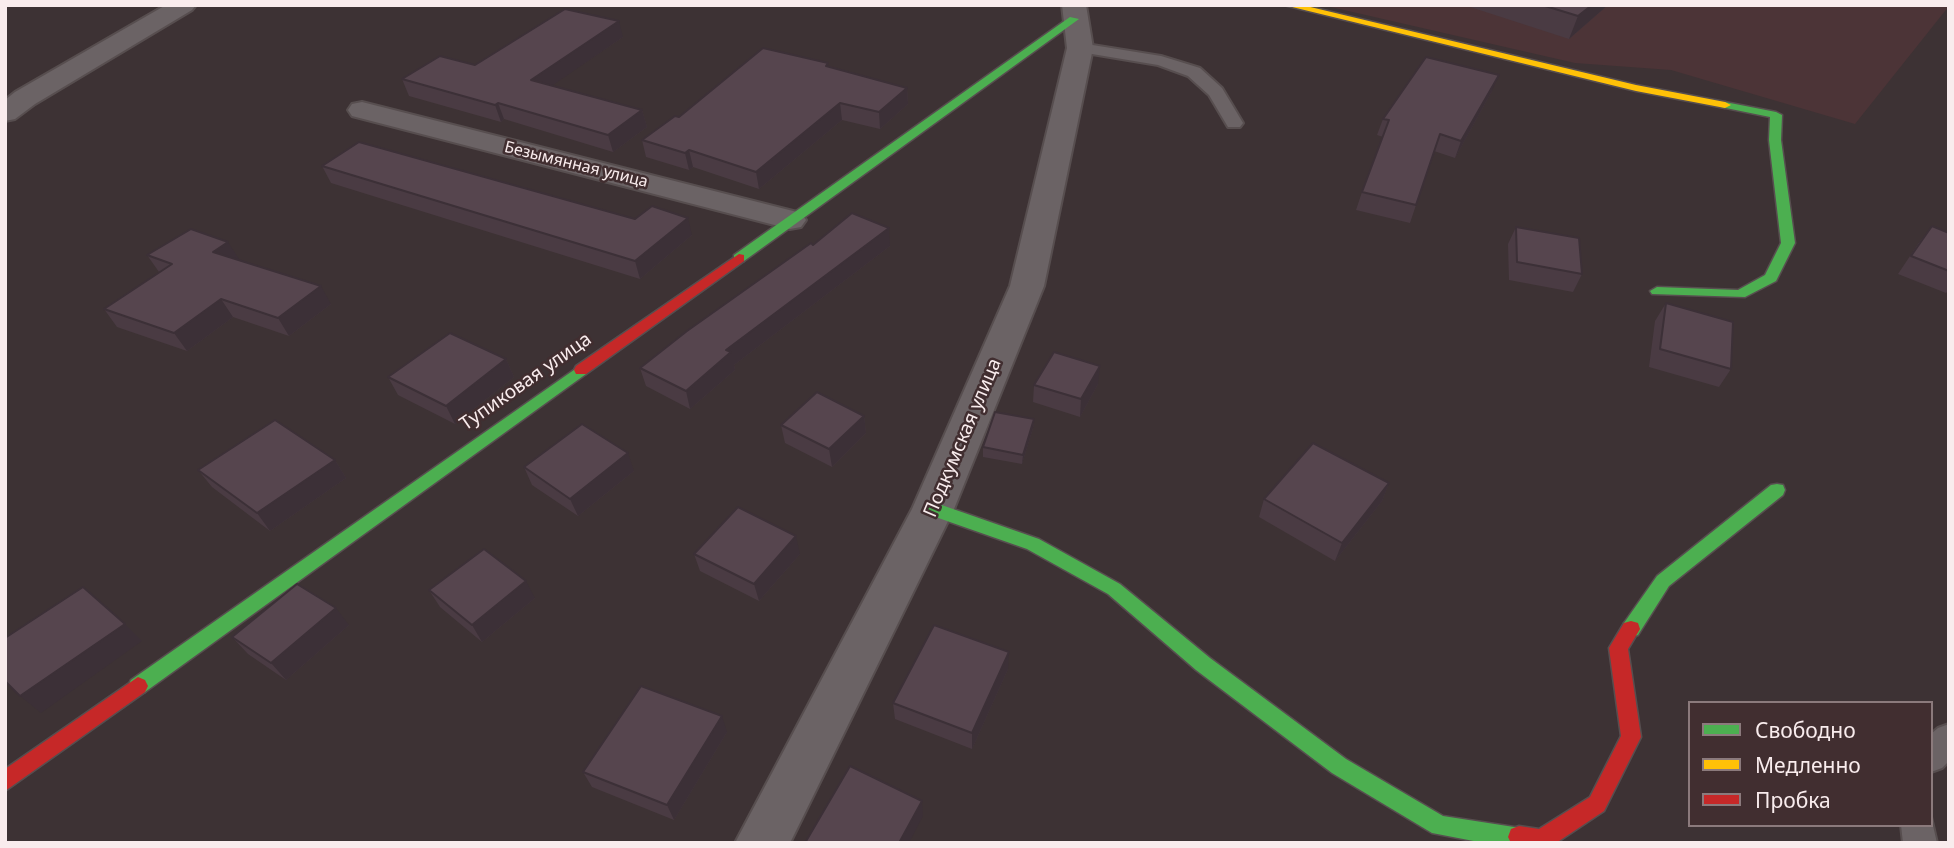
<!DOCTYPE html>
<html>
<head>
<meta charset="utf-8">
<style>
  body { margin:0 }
  #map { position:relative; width:1954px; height:848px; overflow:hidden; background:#3d3234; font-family:"Noto Sans",sans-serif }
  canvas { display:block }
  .frame { position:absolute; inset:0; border:7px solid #f9eced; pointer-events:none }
  .legend { position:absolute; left:1688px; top:701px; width:245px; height:126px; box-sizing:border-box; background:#412e30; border:2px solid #8b7a7c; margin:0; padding:9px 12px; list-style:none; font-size:21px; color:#f9eced }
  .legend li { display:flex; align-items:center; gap:14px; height:35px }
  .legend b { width:35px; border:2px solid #8b7a7c }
</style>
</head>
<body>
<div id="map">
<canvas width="1954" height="848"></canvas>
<div class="frame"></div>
<ul class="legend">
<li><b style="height:9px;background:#4caf50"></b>Свободно</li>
<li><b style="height:9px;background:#ffc107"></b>Медленно</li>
<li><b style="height:9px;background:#c62828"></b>Пробка</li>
</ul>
</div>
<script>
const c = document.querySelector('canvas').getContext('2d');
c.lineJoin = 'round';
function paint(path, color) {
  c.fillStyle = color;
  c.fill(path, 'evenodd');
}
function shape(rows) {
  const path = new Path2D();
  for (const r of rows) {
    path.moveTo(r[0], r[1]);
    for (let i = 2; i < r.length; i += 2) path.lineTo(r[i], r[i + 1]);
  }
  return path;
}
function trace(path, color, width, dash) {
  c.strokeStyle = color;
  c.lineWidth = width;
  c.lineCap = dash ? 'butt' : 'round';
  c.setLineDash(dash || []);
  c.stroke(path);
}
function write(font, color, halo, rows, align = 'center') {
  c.font = font + ' "Noto Sans",sans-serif';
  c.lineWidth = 5;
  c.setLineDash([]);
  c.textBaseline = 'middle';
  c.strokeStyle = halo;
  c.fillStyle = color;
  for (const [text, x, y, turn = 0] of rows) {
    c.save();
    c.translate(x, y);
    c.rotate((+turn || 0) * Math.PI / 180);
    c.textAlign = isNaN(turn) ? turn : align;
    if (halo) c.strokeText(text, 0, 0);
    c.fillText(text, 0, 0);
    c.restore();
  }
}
const built = shape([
  [1322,5,1949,6,1855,124,1671,70,1575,63]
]);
const lane = shape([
  [1080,43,1161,56,1200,68,1222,88,1243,123,1240,127,1228,127,1209,95,1188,76,1158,65,1074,51,1072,48,1074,45,1080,43],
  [1949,724,1949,761,1942,768,1931,772,1931,734,1938,728,1949,724],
  [1931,817,1937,843,1903,843,1901,825,1931,825,1931,817]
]);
const street = shape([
  [166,5,196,5,192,10,35,104,15,119,5,121,5,100,15,92,166,5],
  [1062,5,1086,5,1093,48,1044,286,954,509,790,843,735,843,912,509,1010,286,1067,48,1062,5],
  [362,102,801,213,806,220,801,227,790,229,352,116,348,110,352,104,362,102]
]);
const fast = shape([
  [1070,17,1079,19,744,261,734,261,734,255,1070,17],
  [1725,102,1776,112,1782,115,1781,140,1795,243,1776,281,1745,297,1652,294,1650,291,1657,287,1738,290,1765,275,1781,243,1769,140,1770,117,1721,107,1719,105,1725,102],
  [581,365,586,366,588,370,586,374,145,692,138,695,131,692,128,686,131,680,581,365],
  [1777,484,1783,485,1785,490,1783,495,1669,586,1638,635,1631,637,1624,635,1622,629,1624,623,1657,576,1771,485,1777,484],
  [933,502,1039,539,1120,584,1210,658,1346,759,1443,816,1527,829,1530,837,1527,843,1484,843,1432,833,1332,773,1196,670,1108,594,1027,549,927,514,925,509,927,504,933,502]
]);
const slow = shape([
  [1284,5,1302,5,1636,85,1725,102,1731,105,1725,108,1636,91,1284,5]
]);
const jam = shape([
  [739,254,744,255,744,261,586,374,576,374,574,370,576,366,739,254],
  [1631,621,1638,623,1640,629,1628,649,1641,737,1604,811,1556,843,1511,843,1508,837,1511,829,1519,826,1539,829,1590,797,1621,736,1609,648,1624,623,1631,621],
  [138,677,145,680,148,686,145,692,5,791,5,769,138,677]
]);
const wall = shape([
  [1464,5,1608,5,1569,39],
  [623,37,552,85,642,110,647,127,613,152,504,119,501,122,409,96,402,79],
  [829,66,907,88,908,104,880,129,842,120,759,189,693,167,689,170,646,157,642,140,679,117],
  [1492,91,1455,158,1434,151,1410,223,1356,210,1362,192,1383,137,1377,135,1383,119],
  [322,166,692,235,640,279,331,183],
  [1932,226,1949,233,1949,290,1946,293,1898,274,1918,244],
  [1516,227,1582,274,1573,292,1509,280,1508,244],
  [813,245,890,246,734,365,735,370,690,409,646,386,640,368],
  [147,255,239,259,239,260,331,304,289,336,233,317,187,351,117,327,104,309,159,272],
  [1666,303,1731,369,1719,387,1649,367,1655,321],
  [506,359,514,377,455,424,398,395,388,377],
  [1098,384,1080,417,1033,402,1034,385],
  [864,416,866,433,832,467,785,443,781,425],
  [1034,419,1033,428,1022,464,983,457,983,447],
  [335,460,346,478,270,531,212,487,198,470],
  [524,467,634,471,578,516,532,485],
  [1389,483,1382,501,1335,561,1259,517,1264,499],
  [694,554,800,554,759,601,700,571],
  [429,590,535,598,482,642,440,607],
  [349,625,286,680,248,654,232,637],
  [1008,669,972,749,895,719,893,703],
  [727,732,674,820,592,787,583,772]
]);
const shadedWall = shape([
  [1592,5,1608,5,1569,39,1578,16],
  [619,21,623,37,537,96,531,80],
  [1499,75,1492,91,1455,158,1461,141],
  [907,88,908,104,880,129,879,112],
  [498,103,504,119,501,122,495,105],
  [840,103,842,120,759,189,756,172],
  [642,110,647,127,613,152,608,135],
  [689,150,693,167,689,170,685,153],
  [688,218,692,235,640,279,635,261],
  [889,228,890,246,734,365,735,370,690,409,686,391,726,350],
  [228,242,239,259,224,269,213,252],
  [321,286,331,304,289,336,278,318],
  [221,299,233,317,187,351,174,333],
  [506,359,514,377,455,424,446,406],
  [1100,366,1098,384,1080,417,1081,399],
  [864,416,866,433,832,467,829,449],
  [1034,419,1033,428,1022,464,1023,455],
  [628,453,634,471,578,516,570,499],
  [335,460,346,478,270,531,257,513],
  [1389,483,1382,501,1335,561,1342,543],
  [796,536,800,554,759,601,754,584],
  [526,581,535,598,482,642,472,625],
  [336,608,349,625,286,680,271,663],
  [125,624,142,641,41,713,20,696],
  [1009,652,1008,669,972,749,972,733],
  [722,716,727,732,674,820,667,805],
  [922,801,923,816,909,843,899,843]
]);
const building = shape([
  [1542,5,1592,5,1578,16,1542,5],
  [565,9,619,21,531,80,642,110,608,135,498,103,495,105,402,79,440,56,475,65,565,9],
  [763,48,828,63,826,66,907,88,879,112,840,103,756,172,689,150,685,153,642,140,675,116,679,117,763,48],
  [1426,57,1499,75,1461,141,1440,134,1416,205,1362,192,1389,120,1383,119,1426,57],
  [359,142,635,219,652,206,688,218,635,261,322,166,359,142],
  [852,213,889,228,726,350,731,352,686,391,640,368,687,331,811,243,813,245,852,213],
  [1932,226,1949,233,1949,271,1911,256,1932,226],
  [1516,227,1579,238,1582,274,1517,262,1516,227],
  [191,229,228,242,213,252,321,286,278,318,221,299,174,333,104,309,172,264,147,255,191,229],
  [1666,303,1733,322,1731,369,1660,349,1666,303],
  [450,333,506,359,446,406,388,377,450,333],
  [1054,352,1100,366,1081,399,1034,385,1054,352],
  [817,392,864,416,829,449,781,425,817,392],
  [995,412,1034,419,1023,455,983,447,995,412],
  [275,420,335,460,257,513,198,470,275,420],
  [582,424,628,453,570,499,524,467,582,424],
  [1313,443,1389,483,1342,543,1264,499,1313,443],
  [738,507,796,536,754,584,694,554,738,507],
  [484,549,526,581,472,625,429,590,484,549],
  [297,584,336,608,271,663,232,637,297,584],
  [83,587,125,624,20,696,5,681,5,638,83,587],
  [934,625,1009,652,972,733,893,703,934,625],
  [641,686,722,716,667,805,583,772,641,686],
  [850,766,922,801,899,843,805,843,850,766]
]);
const farStreetnames = [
  ["Безымянная улица",576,165,14]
];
const streetNames = [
  ["Тупиковая улица",526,382,-35],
  ["Подкумская улица",963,438,-67]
];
paint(built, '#4c3437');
trace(lane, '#574e4f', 4);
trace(street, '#574e4f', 4);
trace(fast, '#574e4f', 3);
trace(slow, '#574e4f', 3);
trace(jam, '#574e4f', 3);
paint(lane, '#6b6365');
paint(street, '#6b6365');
paint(fast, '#4caf50');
paint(slow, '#ffc107');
paint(jam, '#c62828');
paint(wall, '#4a3b43');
paint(shadedWall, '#3c3037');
paint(building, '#56454e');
trace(building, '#3c3037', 2);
write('16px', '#f9eced', '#412e30', farStreetnames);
write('19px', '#f9eced', '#412e30', streetNames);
</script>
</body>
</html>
